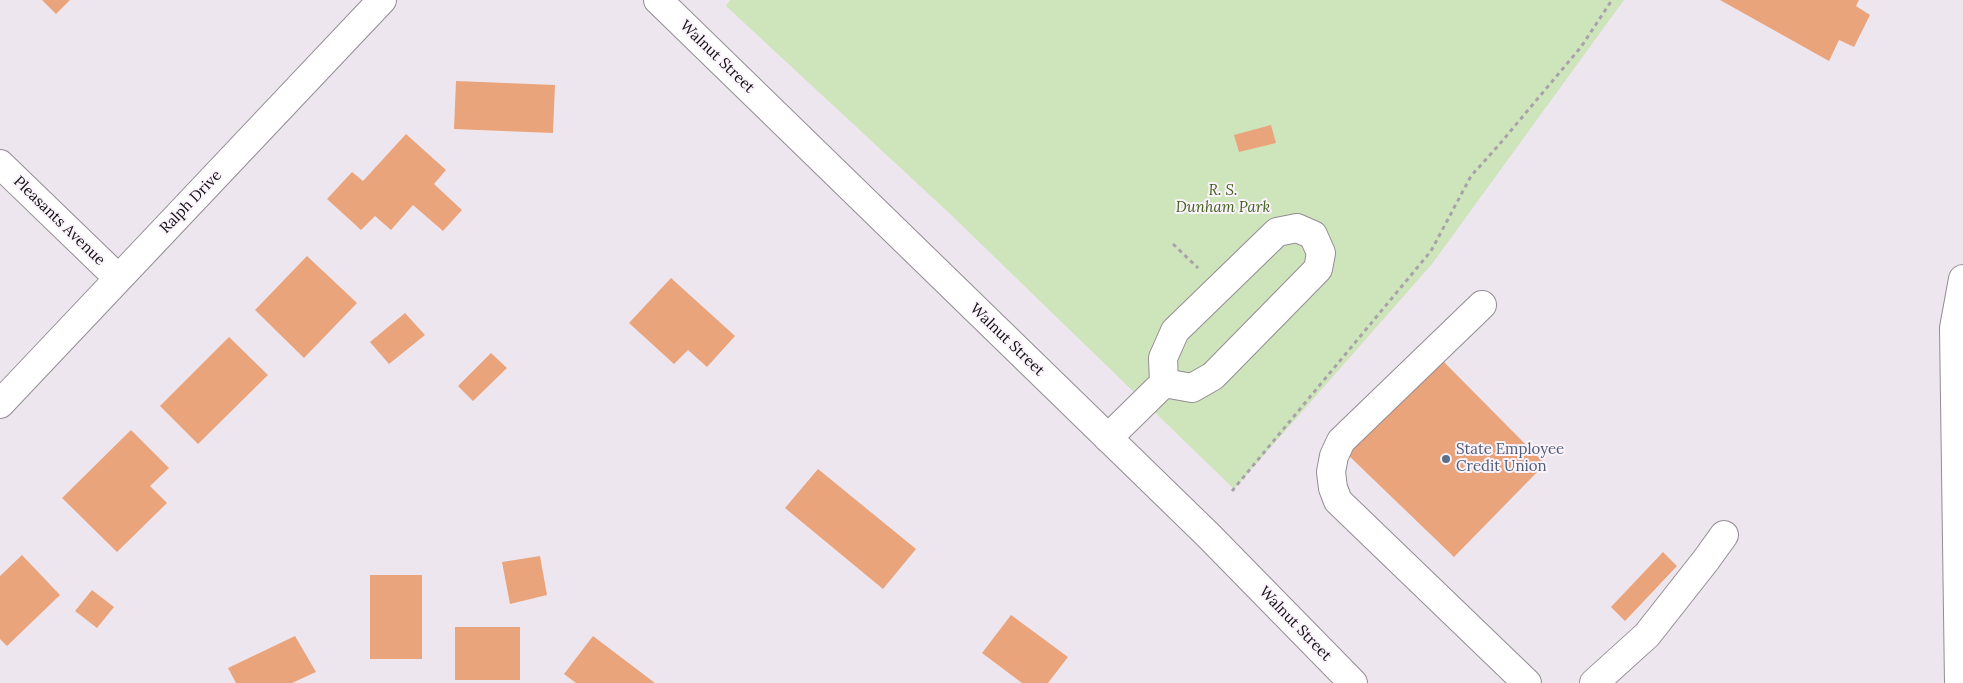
<!DOCTYPE html>
<html>
<head>
<meta charset="utf-8">
<style>
  body { margin:0 }
  canvas { display:block; background:#eee6ee }
</style>
</head>
<body>
<canvas width="1963" height="683"></canvas>
<script>
const c = document.querySelector('canvas').getContext('2d');
c.lineJoin = 'round';
function paint(path, color) {
  c.fillStyle = color;
  c.fill(path, 'evenodd');
}
function shape(rows) {
  const path = new Path2D();
  for (const r of rows) {
    path.moveTo(r[0], r[1]);
    for (let i = 2; i < r.length; i += 2) path.lineTo(r[i], r[i + 1]);
  }
  return path;
}
function trace(path, color, width, dash) {
  c.strokeStyle = color;
  c.lineWidth = width;
  c.lineCap = dash ? 'butt' : 'round';
  c.setLineDash(dash || []);
  c.stroke(path);
}
function write(font, color, halo, rows, align = 'center') {
  c.font = font + ' Lora,serif';
  c.lineWidth = 4;
  c.setLineDash([]);
  c.textBaseline = 'middle';
  c.strokeStyle = halo;
  c.fillStyle = color;
  for (const [text, x, y, turn = 0] of rows) {
    c.save();
    c.translate(x, y);
    c.rotate((+turn || 0) * Math.PI / 180);
    c.textAlign = isNaN(turn) ? turn : align;
    if (halo) c.strokeText(text, 0, 0);
    c.fillText(text, 0, 0);
    c.restore();
  }
}
const green = shape([
  [730,0,1624,0,1432,264,1234,489,948,212,726,6]
]);
const building = shape([
  [42,0,70,0,56,14],
  [1720,0,1859,0,1856,6,1870,15,1854,47,1839,40,1829,61],
  [456,81,555,85,553,133,454,129],
  [1271,125,1276,143,1239,152,1234,135],
  [406,134,446,170,434,184,462,210,443,231,413,205,391,230,375,216,361,230,327,199,352,172,363,181],
  [307,256,357,303,304,358,255,310],
  [671,278,735,336,707,367,688,350,674,364,629,323],
  [405,313,425,335,389,364,370,342],
  [229,337,268,375,198,444,160,406],
  [491,353,507,368,473,401,458,386],
  [1439,357,1545,464,1454,557,1346,453],
  [131,430,169,468,150,486,167,503,117,552,62,498],
  [818,469,916,549,883,589,785,508],
  [1663,552,1677,566,1625,621,1611,607],
  [22,555,60,595,7,646,0,639,0,576],
  [540,556,547,595,510,604,502,562],
  [370,575,422,575,422,659,370,659],
  [92,590,114,607,97,628,75,611],
  [1011,615,1068,657,1048,683,1022,683,982,653],
  [455,627,520,627,520,680,455,680],
  [295,636,316,672,292,683,236,683,228,668],
  [593,636,655,683,576,683,564,674]
]);
const path = shape([
  [1173,244,1198,268],
  [1232,491,1431,251,1471,176,1498,146,1581,47,1612,0]
]);
const minor = shape([
  [0,164,118,278],
  [1482,305,1341,441,1334,456,1331,472,1333,488,1338,501,1527,683],
  [0,404,382,0],
  [1108,438,1164,383,1163,358,1175,331,1277,232,1297,228,1313,235,1321,253,1318,269,1213,376,1192,388,1164,383],
  [1594,683,1647,635,1706,560,1724,535],
  [1959,683,1954,328,1963,279]
]);
const major = shape([
  [658,0,1208,535,1353,683]
]);
const markers = [
  [1446,459,5,"#5c6f8a"]
];
const streetNames = [
  ["Walnut Street",717,57,44],
  ["Ralph Drive",191,202,-46],
  ["Pleasants Avenue",59,221,44],
  ["Walnut Street",1007,340,44],
  ["Walnut Street",1295,624,46]
];
const parkNames = [
  ["R. S.",1223,191],
  ["Dunham Park",1223,208]
];
const serviceNames = [
  ["State Employee",1456,450],
  ["Credit Union",1456,467]
];
paint(green, '#cee4bb');
paint(building, '#eaa47c');
trace(minor, '#948c94', 30);
trace(major, '#948c94', 30);
trace(path, '#a9a2a9', 3, [4, 4]);
trace(minor, '#fff', 28);
trace(major, '#fff', 28);
for (const [x, y, r, color] of markers) {
  const dot = new Path2D();
  dot.arc(x, y, r, 0, 2 * Math.PI);
  c.fillStyle = color;
  c.fill(dot);
  trace(dot, '#fbf3fb', 2);
}
write('15px', '#110e11', '#fbf3fb', streetNames);
write('italic 15px', '#42631e', '#fbf3fb', parkNames);
write('15px', '#4e5e75', '#fbf3fb', serviceNames, 'left');
</script>
</body>
</html>
